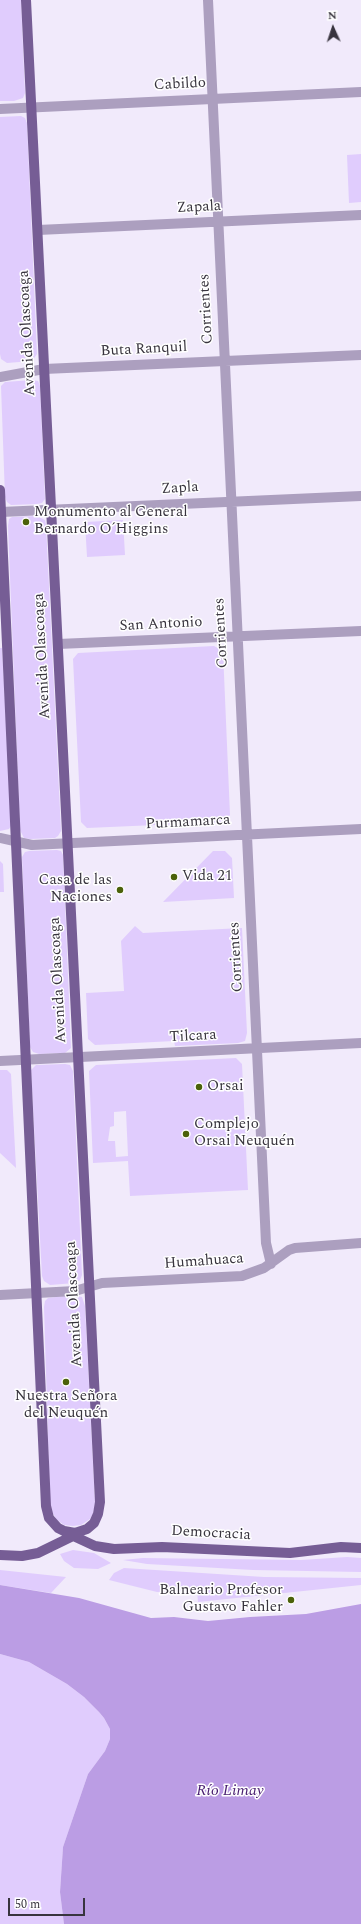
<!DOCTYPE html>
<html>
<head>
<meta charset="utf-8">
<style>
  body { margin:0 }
  #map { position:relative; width:361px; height:1924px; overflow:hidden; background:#f1eafb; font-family:Spectral,serif }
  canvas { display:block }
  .north { position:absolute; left:313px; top:8px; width:40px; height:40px; -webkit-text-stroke:3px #fff; paint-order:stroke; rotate:357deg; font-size:11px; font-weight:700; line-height:16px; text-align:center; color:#38343e }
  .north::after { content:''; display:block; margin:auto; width:14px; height:18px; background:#38343e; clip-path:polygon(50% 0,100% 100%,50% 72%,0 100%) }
  .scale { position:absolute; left:8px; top:1898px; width:77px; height:18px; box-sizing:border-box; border:2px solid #38343e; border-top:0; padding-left:5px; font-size:12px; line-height:14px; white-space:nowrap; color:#38343e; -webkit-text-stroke:3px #fff; paint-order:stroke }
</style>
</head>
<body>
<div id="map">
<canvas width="361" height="1924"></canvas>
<div class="north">N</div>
<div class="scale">50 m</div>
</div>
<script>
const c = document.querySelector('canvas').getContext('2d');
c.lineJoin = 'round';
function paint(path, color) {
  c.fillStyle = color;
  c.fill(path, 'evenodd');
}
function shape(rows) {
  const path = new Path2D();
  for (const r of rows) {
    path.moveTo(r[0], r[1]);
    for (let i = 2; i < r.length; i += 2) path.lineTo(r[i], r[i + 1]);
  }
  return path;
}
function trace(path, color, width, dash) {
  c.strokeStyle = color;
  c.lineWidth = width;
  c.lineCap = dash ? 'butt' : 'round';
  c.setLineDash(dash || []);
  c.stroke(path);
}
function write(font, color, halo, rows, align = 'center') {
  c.font = font + ' Spectral,serif';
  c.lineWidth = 3;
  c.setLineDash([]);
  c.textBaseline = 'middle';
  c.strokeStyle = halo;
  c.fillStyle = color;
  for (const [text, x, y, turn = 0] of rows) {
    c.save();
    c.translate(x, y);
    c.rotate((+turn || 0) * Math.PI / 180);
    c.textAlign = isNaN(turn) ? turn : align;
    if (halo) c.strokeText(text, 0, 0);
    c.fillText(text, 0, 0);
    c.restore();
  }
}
const green = shape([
  [0,0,21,0,25,93,23,98,14,101,0,101],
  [21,116,25,118,27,123,37,354,32,361,7,363,1,359,0,354,0,117],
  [361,154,361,202,349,203,347,155],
  [32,380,38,381,40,386,45,499,42,503,37,504,11,505,7,502,5,497,1,386,5,382],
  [37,516,45,520,46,525,61,831,58,836,55,838,30,839,24,838,20,830,8,526,9,519,12,517],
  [123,520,125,555,87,557,85,522],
  [214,646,223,651,230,815,224,822,87,828,81,822,73,659,78,653],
  [0,648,2,648,12,824,9,829,0,831],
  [57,850,61,851,63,855,71,1048,65,1053,39,1054,33,1052,30,1047,22,857,25,852,29,851],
  [213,851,225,851,232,858,234,898,163,902],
  [0,861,3,864,4,892,0,892],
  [135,926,143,933,242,928,247,1033,245,1041,238,1043,175,1046,174,1041,95,1045,88,1039,86,993,124,991,121,941],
  [236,1058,242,1064,248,1190,130,1196,128,1161,93,1163,89,1071,96,1065],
  [126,1111,128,1156,116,1157,115,1141,108,1141,110,1127,114,1126,114,1112],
  [65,1064,70,1065,73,1071,82,1275,80,1280,75,1283,50,1285,44,1281,42,1276,31,1070,36,1065],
  [0,1070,7,1070,11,1074,16,1168,0,1153],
  [72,1295,82,1297,85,1306,95,1503,93,1514,90,1519,81,1525,73,1526,64,1525,57,1520,52,1512,50,1504,44,1307,45,1301,48,1298],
  [73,1550,94,1553,111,1563,98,1569,74,1568,64,1561,60,1554],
  [347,1557,361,1558,361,1572,253,1570,147,1564,123,1560,143,1558,301,1560],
  [124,1568,264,1577,361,1578,361,1585,198,1602,197,1590,157,1592,109,1580,114,1573],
  [0,1570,66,1577,51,1593,0,1585],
  [0,1654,29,1662,67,1684,84,1697,99,1712,104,1718,110,1729,110,1739,105,1751,88,1774,63,1847,60,1892,64,1924,0,1924]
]);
const water = shape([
  [0,1585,79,1598,151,1618,174,1617,208,1621,250,1617,306,1614,361,1604,361,1924,64,1924,60,1892,63,1847,88,1774,105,1751,110,1739,110,1729,104,1718,99,1712,84,1697,67,1684,29,1662,0,1654]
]);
const minor = shape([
  [208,0,266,1243,271,1264],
  [0,109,361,92],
  [38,230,361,215],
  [0,377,44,369,361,355],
  [1,512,361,496],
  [58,644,361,631],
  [0,838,32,845,361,829],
  [0,1061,361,1043],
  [0,1295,75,1291,102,1283,242,1276,264,1268,289,1250,295,1248,361,1243]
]);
const major = shape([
  [0,490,46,1506,49,1518,58,1528,64,1531,75,1533,87,1529,94,1523,98,1514,100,1502,26,0],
  [67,1533,95,1546,114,1549,162,1547,290,1553,341,1547,361,1548],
  [0,1555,22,1556,38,1553,77,1534]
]);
const markers = [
  [26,522,4,"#4b610a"],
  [174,877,4,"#4b610a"],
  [120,890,4,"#4b610a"],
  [199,1087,4,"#4b610a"],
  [186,1134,4,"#4b610a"],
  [66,1382,4,"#4b610a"],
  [291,1600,4,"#4b610a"]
];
const streetNames = [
  ["Cabildo",180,85,-3],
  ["Zapala",199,208,-3],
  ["Corrientes",207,309,-93],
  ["Avenida Olascoaga",28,333,-93],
  ["Buta Ranquil",144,350,-3],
  ["Zapla",180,489,-3],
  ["San Antonio",161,625,-3],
  ["Corrientes",222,633,-93],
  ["Avenida Olascoaga",43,656,-93],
  ["Purmamarca",188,823,-3],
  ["Corrientes",237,957,-93],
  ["Avenida Olascoaga",59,980,-93],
  ["Tilcara",193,1037,-3],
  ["Humahuaca",204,1262,-4],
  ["Avenida Olascoaga",75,1304,-93],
  ["Democracia",211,1534,3]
];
const poiNames = [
  ["Monumento al General",34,513],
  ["Bernardo O´Higgins",34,530],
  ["Vida 21",182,877],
  ["Casa de las",112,881,"right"],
  ["Naciones",112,898,"right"],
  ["Orsai",207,1087],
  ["Complejo",194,1125],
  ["Orsai Neuquén",194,1142],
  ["Nuestra Señora",66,1397,"center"],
  ["del Neuquén",66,1414,"center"],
  ["Balneario Profesor",283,1591,"right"],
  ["Gustavo Fahler",283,1608,"right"]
];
const waterNames = [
  ["Río Limay",230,1792]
];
paint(green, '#e0ccfd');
paint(water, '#bb9de4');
trace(minor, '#ac9fbf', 10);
trace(major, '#765d95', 10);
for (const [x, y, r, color] of markers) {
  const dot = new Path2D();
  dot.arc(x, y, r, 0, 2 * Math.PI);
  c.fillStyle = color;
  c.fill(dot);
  trace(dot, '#fff', 1.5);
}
write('15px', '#38343e', '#fff', streetNames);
write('15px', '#38343e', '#fff', poiNames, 'left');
write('italic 16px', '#481e70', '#fff', waterNames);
</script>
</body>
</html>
